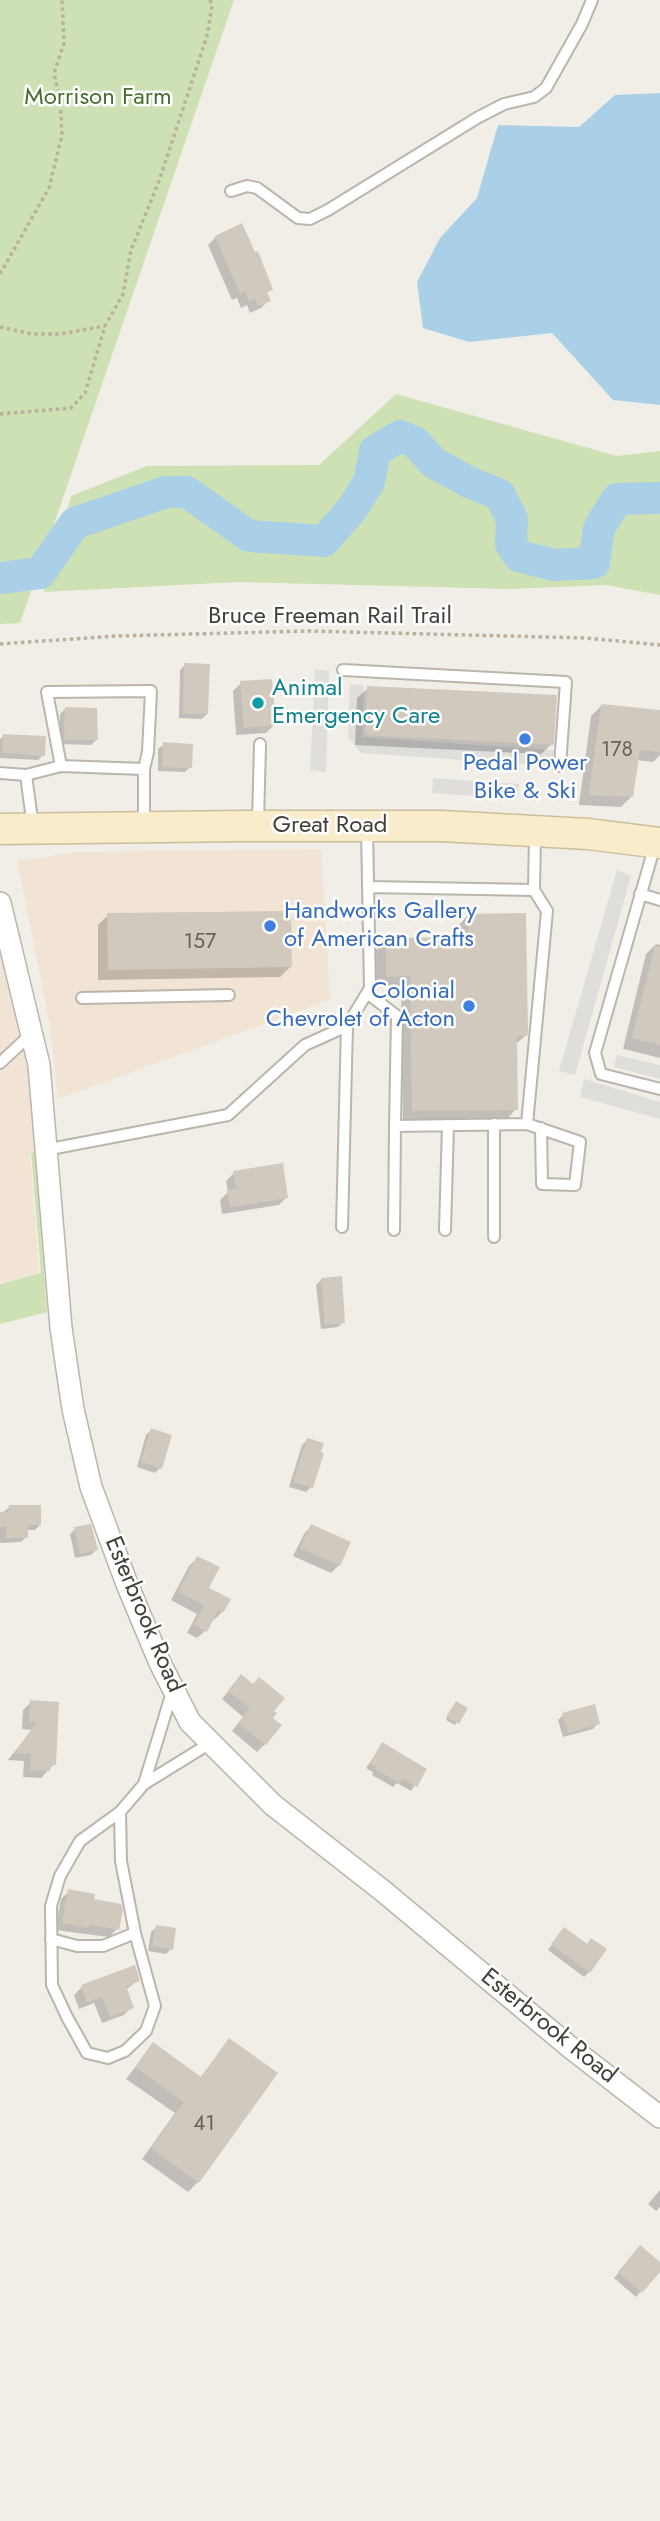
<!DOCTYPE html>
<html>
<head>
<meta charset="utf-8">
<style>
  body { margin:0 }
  canvas { display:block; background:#f1eee7 }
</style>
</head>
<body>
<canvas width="660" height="2521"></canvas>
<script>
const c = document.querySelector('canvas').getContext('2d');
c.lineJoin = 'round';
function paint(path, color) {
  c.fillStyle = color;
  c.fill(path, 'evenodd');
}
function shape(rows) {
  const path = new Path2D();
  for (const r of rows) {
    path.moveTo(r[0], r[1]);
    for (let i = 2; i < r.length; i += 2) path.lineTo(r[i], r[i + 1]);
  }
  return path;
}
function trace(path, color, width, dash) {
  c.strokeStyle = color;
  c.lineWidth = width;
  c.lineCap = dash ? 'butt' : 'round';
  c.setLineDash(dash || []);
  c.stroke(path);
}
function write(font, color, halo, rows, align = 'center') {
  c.font = font + ' Jost,sans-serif';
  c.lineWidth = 5;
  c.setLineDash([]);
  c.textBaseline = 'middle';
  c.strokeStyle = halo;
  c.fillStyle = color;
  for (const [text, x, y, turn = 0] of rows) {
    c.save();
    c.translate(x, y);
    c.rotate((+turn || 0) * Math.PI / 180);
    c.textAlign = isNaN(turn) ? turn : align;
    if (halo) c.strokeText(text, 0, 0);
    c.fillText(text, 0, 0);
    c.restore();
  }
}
const commercial = shape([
  [321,849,330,1000,58,1099,50,1026,17,860,32,859,76,852],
  [0,949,26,1027,35,1151,30,1152,39,1273,0,1283]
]);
const green = shape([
  [0,0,234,0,20,623,0,624],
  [396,394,617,456,660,451,660,595,606,585,510,589,238,582,44,592,71,496,147,466,319,465],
  [31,1152,35,1152,47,1312,0,1324,0,1284,41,1273]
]);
const parking = shape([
  [315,669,329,671,326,773,310,770],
  [350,684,364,685,362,737,554,750,553,766,361,753,348,737],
  [433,778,519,784,518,799,432,793],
  [617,870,631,876,575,1075,559,1071],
  [617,1055,660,1065,660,1079,614,1067],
  [584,1079,660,1102,660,1119,580,1097]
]);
const water = shape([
  [660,93,660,405,613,400,552,333,469,342,423,328,417,282,440,238,477,198,498,125,579,127,615,95]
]);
const shadow = shape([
  [216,237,270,289,266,294,269,300,261,308,250,313,247,305,241,308,237,298,232,300,208,245],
  [185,665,207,714,202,719,179,718,180,670],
  [241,683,274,725,266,733,236,735,233,691],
  [368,688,552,744,541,754,355,745,357,698],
  [601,706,660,712,660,755,653,762,637,760,632,796,621,807,579,805,591,716],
  [65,709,96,740,91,745,60,744,60,714],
  [4,735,43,755,38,760,0,758,0,739],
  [164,744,190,767,185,772,158,771,158,749],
  [108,915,290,967,280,977,98,980,98,925],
  [468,915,526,1035,515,1045,516,1109,506,1120,403,1121,401,986,377,986,376,950,387,940,458,939,458,926],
  [656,944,660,945,660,1058,623,1049,646,954],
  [234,1173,287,1197,279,1205,222,1214,220,1200,228,1192,226,1181],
  [321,1280,343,1322,338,1327,321,1329,316,1285],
  [151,1430,160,1468,155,1473,137,1467,146,1435],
  [307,1440,311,1487,306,1492,289,1487,302,1445],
  [10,1507,40,1525,35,1530,26,1530,26,1537,21,1542,0,1543,0,1514],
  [311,1526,339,1565,331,1573,293,1556,304,1534],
  [75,1529,96,1550,91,1555,75,1558,70,1534],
  [197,1558,207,1589,222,1612,214,1620,211,1618,205,1631,197,1638,187,1633,197,1614,171,1600,189,1566],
  [234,1684,272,1711,265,1744,257,1752,232,1731,243,1717,222,1699],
  [31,1702,54,1764,41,1778,23,1777,24,1761,8,1760,32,1730,22,1729,23,1710],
  [454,1706,466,1709,455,1725,446,1720],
  [563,1715,598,1723,593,1729,563,1737,558,1720],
  [382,1745,425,1770,411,1791,397,1783,393,1787,372,1775,373,1772,366,1768],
  [69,1891,92,1900,117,1929,109,1937,55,1930,61,1899],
  [156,1927,171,1949,166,1954,148,1951,151,1932],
  [559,1934,589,1972,584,1977,548,1950],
  [138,1980,126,1990,132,2007,124,2015,102,2023,94,2003,79,2009,74,1995,82,1987],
  [229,2040,198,2182,188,2192,142,2159,175,2113,126,2079,153,2045,200,2078],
  [660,2190,660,2207,656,2211,648,2204],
  [636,2253,660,2264,660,2269,636,2297,614,2278]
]);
const river = shape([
  [0,578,40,573,75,523,166,492,187,492,249,536,324,541,352,509,369,482,375,451,400,436,415,442,434,463,469,482,500,495,512,519,511,544,519,556,554,565,594,563,599,528,617,499,660,498]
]);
const building = shape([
  [242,223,255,252,258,251,273,290,267,292,271,301,258,306,255,298,249,301,245,291,240,294,215,236],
  [184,663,210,664,208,714,183,714],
  [272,679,276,725,244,728,240,681],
  [367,686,557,695,554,745,365,735],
  [601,704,660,710,660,752,640,750,633,797,589,795],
  [65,707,97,708,98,740,64,740],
  [3,734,46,736,45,756,2,753],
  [163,742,193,744,192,768,162,767],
  [291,911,292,967,108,970,107,913],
  [526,913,528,1033,527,1036,517,1036,518,1110,412,1111,410,976,386,977,386,938,468,937,467,914],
  [655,946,660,947,660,1045,632,1038],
  [283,1163,288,1198,230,1207,227,1190,236,1189,233,1171],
  [342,1276,345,1323,325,1325,321,1278],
  [151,1428,172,1435,162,1469,141,1462],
  [307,1438,324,1443,321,1452,324,1453,313,1488,293,1482],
  [9,1505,41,1505,41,1525,28,1525,28,1538,6,1538,6,1527,0,1527,0,1512,8,1512],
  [91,1524,98,1550,80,1554,74,1527],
  [311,1524,351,1542,340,1566,300,1548],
  [197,1556,220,1567,209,1588,231,1599,223,1613,218,1610,207,1632,194,1625,204,1605,178,1592],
  [241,1674,253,1684,259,1677,285,1698,274,1711,277,1713,273,1718,282,1725,266,1745,238,1723,250,1708,228,1691],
  [30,1700,59,1702,56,1765,51,1765,50,1771,30,1770,31,1754,14,1753,37,1722,29,1722],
  [456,1701,468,1708,459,1724,446,1717],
  [595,1704,600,1724,568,1733,562,1713],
  [382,1742,427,1769,417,1787,402,1778,399,1783,375,1769,377,1767,370,1763],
  [68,1889,95,1894,94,1899,121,1904,123,1910,119,1930,89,1924,88,1928,62,1923],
  [156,1925,176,1928,173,1950,152,1946],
  [564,1927,587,1944,591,1938,607,1949,590,1973,551,1944],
  [135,1965,140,1981,126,1986,134,2008,110,2017,102,1997,87,2002,81,1985],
  [229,2038,278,2073,199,2183,151,2148,184,2102,135,2067,153,2042,201,2077],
  [640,2245,660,2262,660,2272,642,2293,618,2272]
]);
const path = shape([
  [0,274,49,188,62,135,60,96,55,80,55,70,64,43,62,0],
  [0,327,32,334,60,334,105,326],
  [0,414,71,408,85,393,105,326,123,294,131,250,158,184,207,36,212,6,210,0],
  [0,644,116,636,308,631,586,638,660,645]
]);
const service = shape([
  [231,191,247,186,257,188,298,218,310,219,328,210,477,118,504,104,534,97,546,88,582,24,592,0],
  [343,670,566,682,560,766],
  [61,766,47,692,151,691,148,752,144,769,144,827],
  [0,773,26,775,61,766,144,769],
  [26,775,33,827],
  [258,823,260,744],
  [655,845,595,1053,601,1074,660,1089],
  [368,887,534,890,535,834],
  [640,894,660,900],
  [367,993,397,1016,395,1126,527,1124,547,911,534,890],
  [82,998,229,995],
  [0,1063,31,1034],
  [527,1124,580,1142,575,1185,542,1184,541,1128],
  [45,1150,228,1115,305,1045,347,1026,370,988,367,829],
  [342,1227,347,1026],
  [394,1230,395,1126],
  [445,1230,448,1125],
  [494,1237,494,1124],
  [144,1784,173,1689],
  [120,1812,80,1841,60,1876,51,1906,52,1985,67,2017,87,2053,108,2058,125,2051,146,2031,155,2006,135,1933,121,1861,120,1812,144,1784,212,1742],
  [51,1939,77,1946,103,1946,135,1933]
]);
const minor = shape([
  [0,903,39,1065,61,1328,73,1409,91,1487,127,1584,160,1663,190,1722,273,1805,383,1891,571,2048,660,2117]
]);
const secondary = shape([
  [0,829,245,826,442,826,588,834,660,843]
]);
const markers = [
  [258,703,7,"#0f9aa8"],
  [525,739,7,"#3f7fe0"],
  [270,926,7,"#3f7fe0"],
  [469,1006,7,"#3f7fe0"]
];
const numberNames = [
  ["178",617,751],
  ["157",200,943],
  ["41",204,2125]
];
const parkNames = [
  ["Morrison Farm",98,98]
];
const streetNames = [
  ["Bruce Freeman Rail Trail",330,617],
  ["Great Road",330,826],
  ["Esterbrook Road",143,1615,67],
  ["Esterbrook Road",548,2027,39]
];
const cultureNames = [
  ["Animal",272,689],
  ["Emergency Care",272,717]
];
const shopNames = [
  ["Pedal Power",525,764],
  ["Bike & Ski",525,792],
  ["Handworks Gallery",284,912,"left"],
  ["of American Crafts",284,940,"left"],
  ["Colonial",455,992,"right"],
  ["Chevrolet of Acton",455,1020,"right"]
];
paint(commercial, '#f1e4d4');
paint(green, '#cee1b4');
paint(parking, '#e0dedb');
paint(water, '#aad0e7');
paint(shadow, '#0003');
trace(river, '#aad0e7', 32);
paint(building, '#d1c9be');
trace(service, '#bbb5ab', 14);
trace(minor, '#bbb5ab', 24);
trace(secondary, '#cbbe9c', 33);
trace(path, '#bbb09e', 3.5, [3.5, 3.5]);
trace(service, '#fff', 10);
trace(minor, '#fff', 21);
trace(secondary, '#f8ecca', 30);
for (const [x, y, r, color] of markers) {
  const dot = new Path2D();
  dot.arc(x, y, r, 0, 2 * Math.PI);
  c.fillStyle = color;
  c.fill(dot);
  trace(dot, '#fff', 2.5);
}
write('21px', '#666159', null, numberNames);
write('24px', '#4a6e31', '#fff', parkNames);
write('24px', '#433e37', '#fff', streetNames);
write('24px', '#0d838f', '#fff', cultureNames, 'left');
write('24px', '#366cbe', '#fff', shopNames);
</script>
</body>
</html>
